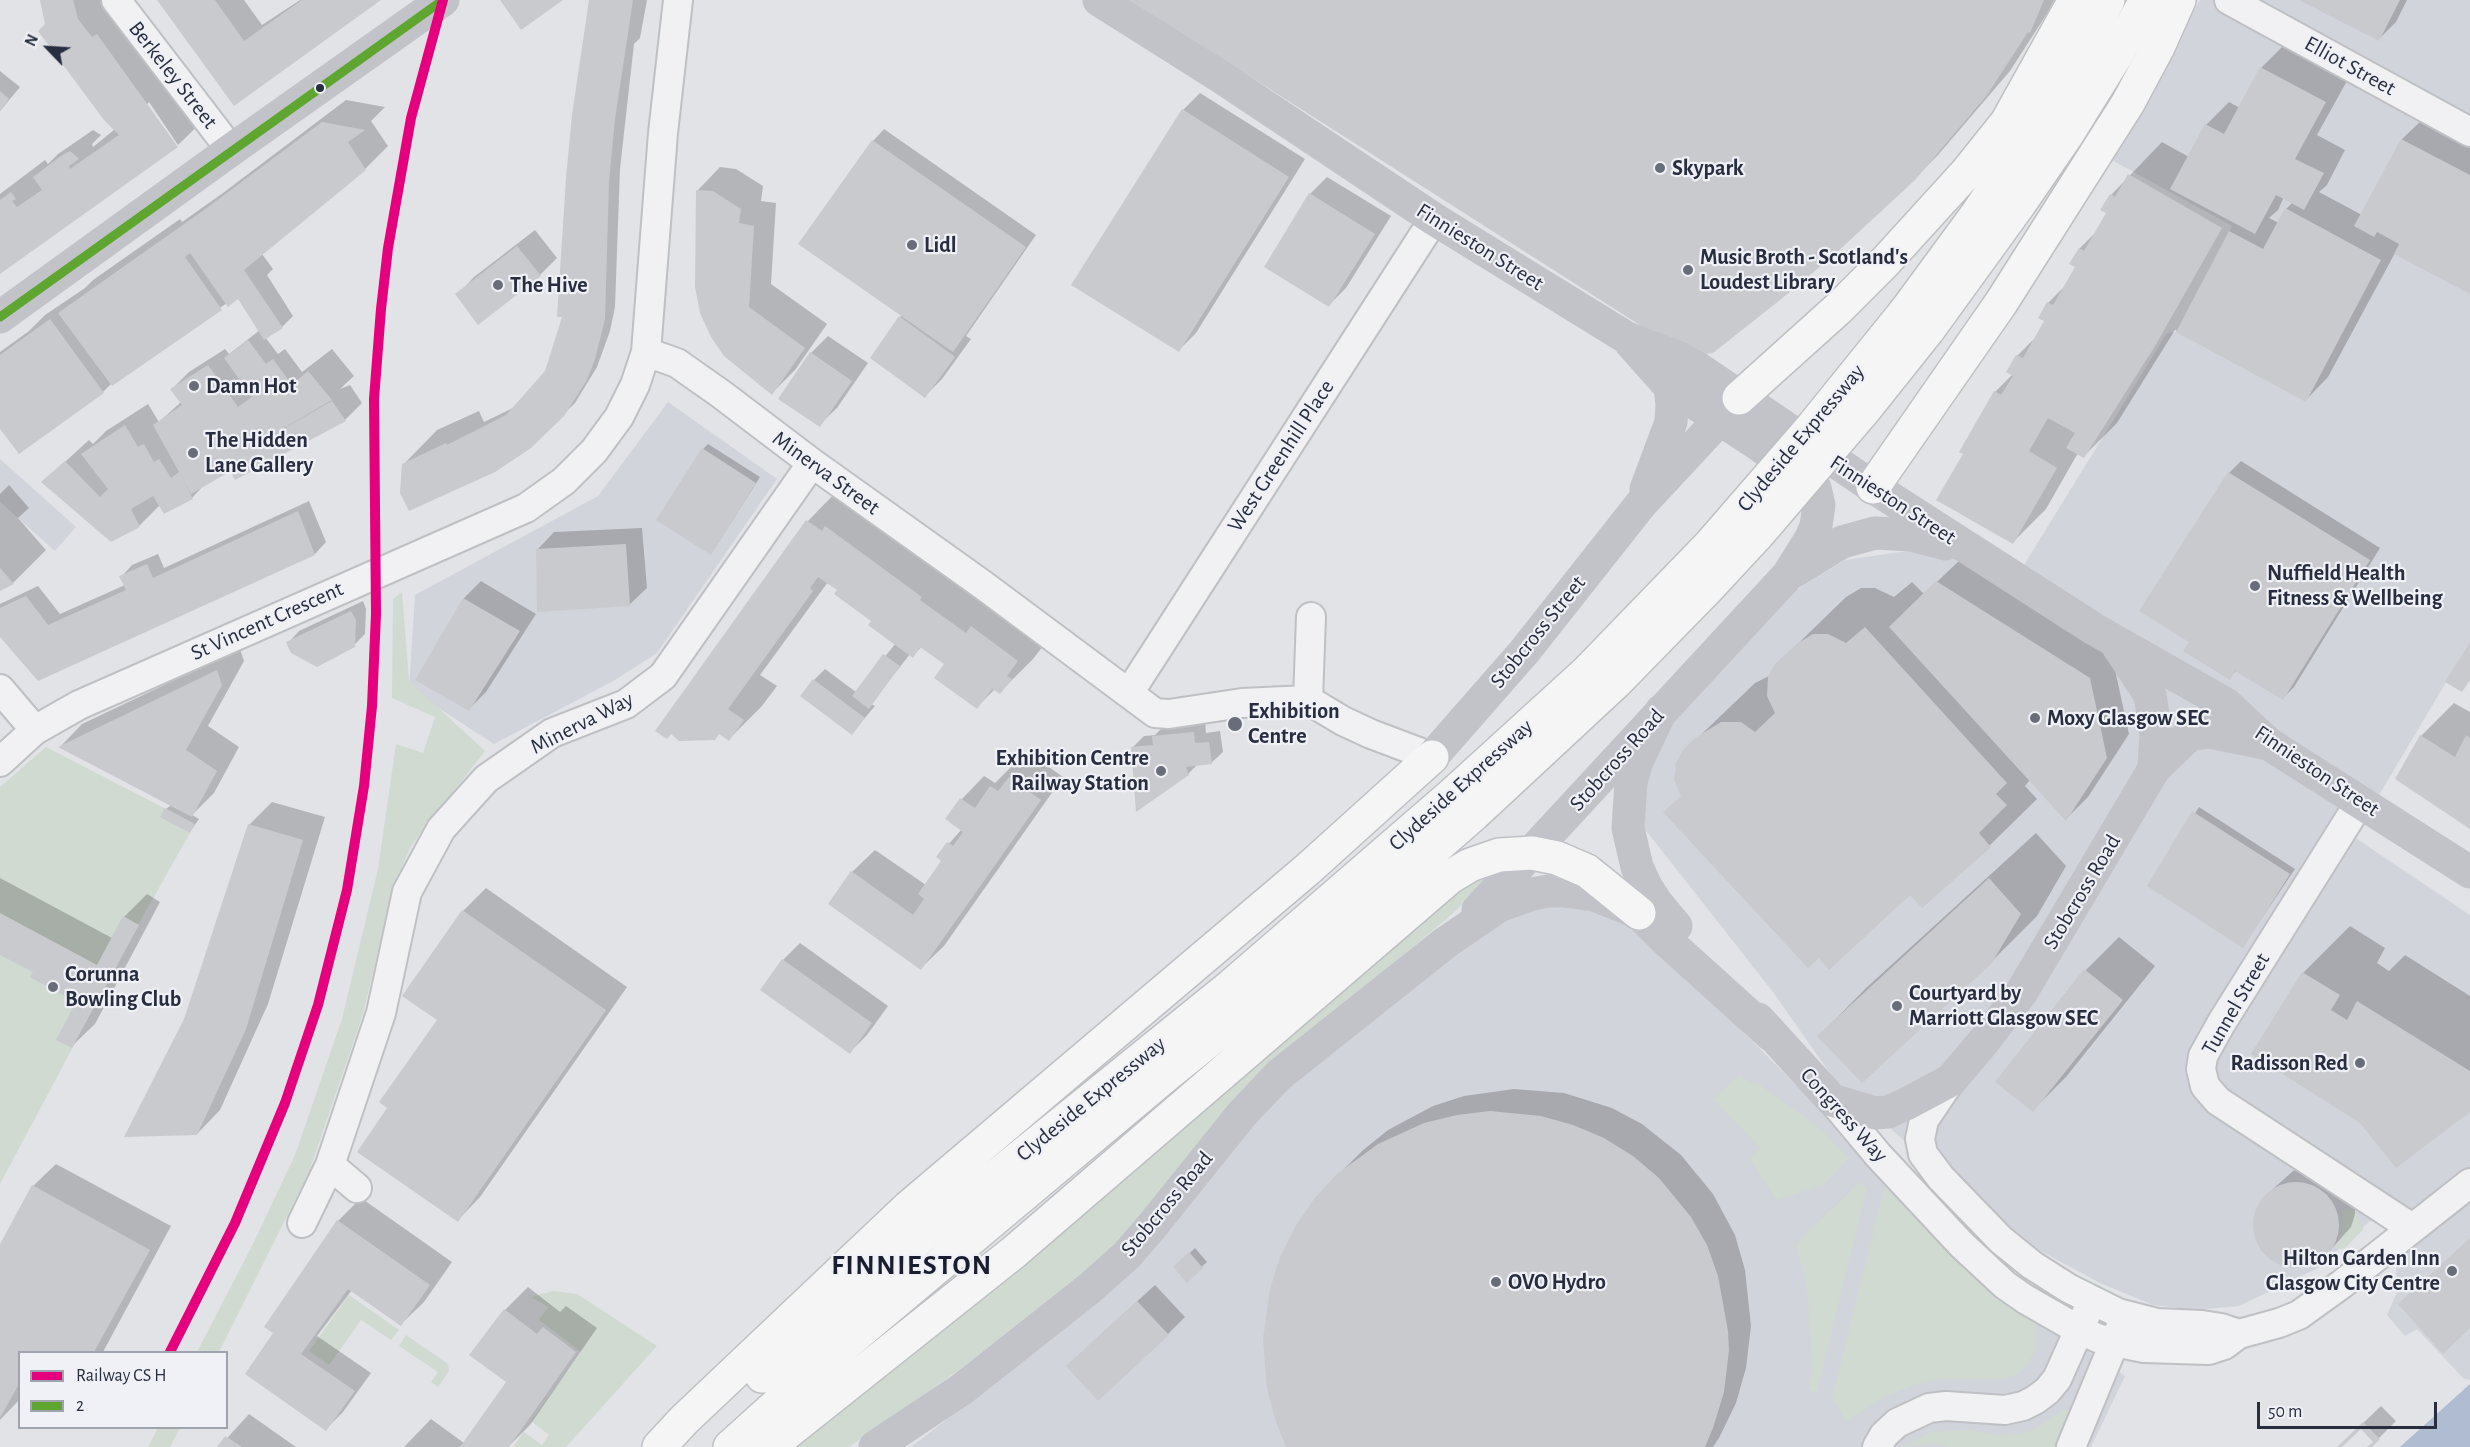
<!DOCTYPE html>
<html>
<head>
<meta charset="utf-8">
<style>
  body { margin:0 }
  #map { position:relative; width:2470px; height:1447px; overflow:hidden; background:#e1e3e6; font-family:"Alegreya Sans",sans-serif }
  canvas { display:block }
  .legend { position:absolute; left:18px; top:1351px; width:210px; height:78px; box-sizing:border-box; background:#eff1f6; border:2px solid #9fa3ad; margin:0; padding:8px 10px; list-style:none; font-size:18px; color:#282e3f }
  .legend li { display:flex; align-items:center; gap:12px; height:30px }
  .legend b { width:30px; border:2px solid #9fa3ad }
  .north { position:absolute; left:18px; top:18px; width:60px; height:60px; -webkit-text-stroke:4px #eff1f6; paint-order:stroke; rotate:295deg; font-size:16px; font-weight:700; line-height:24px; text-align:center; color:#282e3f }
  .north::after { content:''; display:block; margin:auto; width:21px; height:27px; background:#282e3f; clip-path:polygon(50% 0,100% 100%,50% 72%,0 100%) }
  .scale { position:absolute; left:2257px; top:1402px; width:180px; height:27px; box-sizing:border-box; border:3px solid #282e3f; border-top:0; padding-left:8px; font-size:18px; line-height:21px; white-space:nowrap; color:#282e3f; -webkit-text-stroke:4px #eff1f6; paint-order:stroke }
</style>
</head>
<body>
<div id="map">
<canvas width="2470" height="1447"></canvas>
<ul class="legend">
<li><b style="height:8px;background:#e5007d"></b>Railway CS H</li>
<li><b style="height:8px;background:#5fa630"></b>2</li>
</ul>
<div class="north">N</div>
<div class="scale">50 m</div>
</div>
<script>
const c = document.querySelector('canvas').getContext('2d');
c.lineJoin = 'round';
function paint(path, color) {
  c.fillStyle = color;
  c.fill(path, 'evenodd');
}
function shape(rows) {
  const path = new Path2D();
  for (const r of rows) {
    if (r.length === 3) {
      path.moveTo(r[0] + r[2], r[1]);
      path.arc(r[0], r[1], r[2], 0, 2 * Math.PI);
      continue;
    }
    path.moveTo(r[0], r[1]);
    for (let i = 2; i < r.length; i += 2) path.lineTo(r[i], r[i + 1]);
  }
  return path;
}
function trace(path, color, width, dash) {
  c.strokeStyle = color;
  c.lineWidth = width;
  c.lineCap = dash ? 'butt' : 'round';
  c.setLineDash(dash || []);
  c.stroke(path);
}
function write(font, color, halo, rows, align = 'center') {
  c.font = font + ' "Alegreya Sans",sans-serif';
  c.lineWidth = 4.5;
  c.setLineDash([]);
  c.textBaseline = 'middle';
  c.strokeStyle = halo;
  c.fillStyle = color;
  for (const [text, x, y, turn = 0] of rows) {
    c.save();
    c.translate(x, y);
    c.rotate((+turn || 0) * Math.PI / 180);
    c.textAlign = isNaN(turn) ? turn : align;
    if (halo) c.strokeText(text, 0, 0);
    c.fillText(text, 0, 0);
    c.restore();
  }
}
const built = shape([
  [2200,0,2470,0,2470,642,2354,837,2470,915,2470,1380,2464,1379,2417,1329,2405,1336,2387,1315,2397,1292,2394,1200,2316,1269,2239,1306,2196,1310,2153,1305,2100,1283,2013,1236,1834,1079,1773,992,1644,828,1645,779,1665,728,1793,592,1845,560,1907,551,2024,565,2167,333,2176,332,2232,226,2106,157],
  [668,402,777,479,657,653,615,680,494,744,409,689,415,595,598,496],
  [0,459,76,527,55,551,0,502],
  [1535,903,1611,910,1670,959,1842,1131,2043,1322,2125,1376,2091,1447,911,1447,1053,1338,1262,1109,1481,931]
]);
const green = shape([
  [402,592,409,681,485,751,411,846,393,887,363,1014,309,1172,219,1352,197,1352,254,1242,295,1155,342,1019,378,869,396,744,423,753,435,717,392,698,393,599],
  [46,747,195,824,138,925,0,1184,0,787],
  [1502,866,1451,915,1356,995,1108,1251,1084,1272,960,1369,849,1447,783,1447,1466,878],
  [1739,1075,1750,1082,1759,1084,1821,1129,1849,1158,1824,1185,1776,1200,1750,1158,1760,1148,1713,1099],
  [1859,1182,1867,1188,1817,1392,1809,1390,1812,1368,1810,1316,1807,1289,1796,1244],
  [1890,1186,2007,1302,2036,1322,2037,1349,2024,1369,2007,1379,1938,1379,1918,1384,1884,1397,1846,1422,1832,1398,1883,1192],
  [2346,1208,2356,1211,2363,1230,2345,1248,2341,1249,2338,1247,2338,1240,2343,1225,2342,1212],
  [553,1291,577,1294,657,1346,566,1447,513,1447,524,1432,542,1445,549,1435,531,1421,581,1352,539,1320,548,1307,531,1297],
  [349,1295,399,1330,391,1340,361,1320,329,1365,309,1351],
  [406,1335,448,1364,449,1371,438,1387,431,1382,438,1372,399,1346],
  [2066,1409,2072,1415,2058,1447,1948,1447,1936,1444,1901,1447,1932,1432,1965,1430,2001,1435,2018,1434,2035,1429],
  [158,1428,180,1428,170,1447,148,1447]
]);
const water = shape([
  [2470,1384,2470,1447,2400,1447]
]);
const shadow = shape([
  [41,0,103,0,211,113,178,145,149,102,0,272,0,194,45,160,48,164,58,154,93,130,101,135,92,144,93,147,115,129,47,24],
  [159,0,244,0,262,25,300,0,379,0,234,104],
  [591,0,647,0,640,38,634,44,620,169,615,307,610,331,597,367,575,403,530,447,404,464,437,430,479,411,484,422,517,406,546,372,564,316],
  [1132,0,2054,0,2048,12,2010,71,1938,155,1914,179],
  [2302,0,2407,0,2396,22,2379,39],
  [2284,45,2348,79,2317,135,2345,150,2327,185,2319,192,2362,215,2402,139,2425,117,2470,141,2470,293,2395,253,2328,377,2306,400,2175,330,2117,423,2084,456,2078,453,2046,509,2013,542,1965,453,1995,392,2013,374,2008,371,2017,356,2037,336,2046,321,2040,317,2048,303,2067,284,2077,267,2071,263,2080,248,2097,231,2108,213,2111,195,2162,142,2189,157,2206,125,2229,102,2240,108,2261,68],
  [2284,197,2293,202,2286,209,2279,223,2269,218,2278,210],
  [0,71,20,87,0,111],
  [1200,93,1305,159,1196,333,1178,351,1183,110],
  [346,100,385,107,371,121,388,146,365,169,262,254,273,269,267,275,293,316,282,327,265,337,278,354,285,349,302,372,332,349,354,376,340,389,350,385,362,403,345,420,230,469,206,483,192,498,160,505,139,526,43,482,89,440,93,444,106,431,148,404,159,422,181,402,172,389,189,372,225,349,229,354,260,330,239,298,227,303,196,324,112,383,103,392,0,426,0,352,29,331,45,315,85,288,93,280,180,219,182,222,223,193],
  [884,129,1036,235,966,336,971,339,942,379,925,396,900,317,903,315,800,244,873,141],
  [720,167,736,169,763,186,761,201,776,203,771,284,827,324,795,370,772,393,698,190],
  [1327,177,1391,216,1346,288,1329,305,1310,194],
  [535,230,557,258,540,275,457,295,474,277],
  [828,336,868,363,837,408,819,425,811,353],
  [708,444,760,477,715,548,703,449],
  [2241,461,2380,548,2294,687,2283,698,2237,670,2229,678,2191,641,2141,611,2229,473],
  [9,485,29,508,18,518,46,550,13,583,0,589,0,494],
  [841,487,1044,645,1033,659,1000,692,995,689,977,707,947,664,922,646,913,656,910,654,871,704,875,706,852,733,814,680,825,669,856,692,896,643,873,620,828,582,760,675,777,686,762,706,729,739,720,733,671,733,657,730,808,521],
  [309,501,326,542,315,554,39,679,0,635,0,604,38,586,60,614,125,585,121,577,132,565,158,554,164,568],
  [642,528,647,588,629,605,537,550,554,532],
  [1960,560,2112,656,2129,734,2088,797,2066,819,2030,780,2025,786,2037,799,1990,845,1922,905,1910,893,1682,795,1684,751,1755,683,1769,676,1776,665,1846,597,1861,588,1875,588,1894,597,1912,582,1924,594],
  [481,581,536,614,486,692,469,709,417,679,464,598],
  [363,601,366,609,365,634,354,645,288,643,299,631],
  [240,649,244,661,208,726,239,747,214,793,192,815,199,819,190,832,166,809,171,805,60,747,82,724],
  [2454,703,2470,712,2470,827,2421,736],
  [1205,721,1206,733,1220,731,1223,752,1211,763,1198,764,1188,774,1138,809,1133,747,1144,736,1155,735,1165,725],
  [1032,755,1063,777,944,946,921,968,852,872,875,850,926,885,943,860,938,856,962,829,947,819,962,799,984,776,995,783,1014,764,1020,768],
  [272,802,325,817,268,1004,220,1110,197,1134,249,825],
  [2199,807,2295,869,2243,946,2149,885],
  [2036,833,2066,866,2037,916,1990,963,1819,1036,1865,989],
  [0,878,112,938,124,917,147,894,160,902,95,1024,72,1046,78,1002,35,972,0,953],
  [486,888,627,987,480,1197,458,1220,389,1108,439,1020,404,996,463,911],
  [2350,926,2385,948,2377,963,2389,971,2405,955,2470,996,2470,1110,2361,1122,2253,1053,2303,973],
  [2119,937,2155,966,2066,1077,2033,1110,2086,970],
  [800,943,888,1006,867,1035,850,1052,783,960],
  [1514,1089,1564,1093,1612,1108,1642,1124,1681,1155,1713,1194,1735,1235,1745,1270,1751,1326,1746,1368,1736,1403,1719,1438,1713,1447,1289,1447,1338,1175,1362,1151,1388,1130,1433,1106,1464,1096],
  [56,1164,171,1226,103,1352,20,1352,20,1399,0,1420,0,1247,33,1186],
  [2306,1166,2355,1201,2355,1214,2351,1227,2325,1256,2313,1264,2299,1267,2285,1266,2272,1260,2262,1251,2256,1238,2254,1224,2257,1210,2264,1197,2293,1171],
  [361,1198,452,1262,424,1302,401,1324,352,1290,317,1336,371,1373,343,1412,326,1429,275,1333,266,1326,339,1220],
  [1195,1248,1207,1262,1187,1280,1175,1267],
  [1155,1285,1185,1317,1168,1334,1085,1349],
  [528,1287,560,1312,566,1306,597,1328,530,1425,508,1447,404,1447,431,1419,464,1443,508,1382,471,1355,505,1310],
  [2381,1406,2396,1421,2370,1447,2374,1441,2361,1427,2338,1447],
  [249,1414,296,1447,219,1447]
]);
const building = shape([
  [40,0,73,0,78,19,92,37,97,34,178,147,0,274,0,200,11,192,16,199,12,201,17,207,42,190,33,177,61,156,70,151,79,159,69,166,70,169,119,135,104,120,38,31,45,24],
  [157,0,215,0,244,41,302,0,381,0,234,106],
  [500,0,563,0,521,30],
  [589,0,633,0,615,119,609,181,605,319,595,359,587,380,564,416,531,448,495,472,409,511,400,493,402,464,446,443,447,445,506,415,545,371,562,317,557,317,566,178,572,115],
  [1130,0,2044,0,2030,33,2028,32,1987,95,1915,180,1834,255,1780,300,1713,353,1700,355,1679,350],
  [2299,0,2400,0,2379,41],
  [2260,67,2326,102,2295,159,2324,173,2304,210,2276,195,2255,234,2170,189,2205,124,2224,134],
  [0,91,9,99,0,111],
  [1182,109,1289,177,1179,352,1071,285],
  [322,122,365,130,348,142,366,170,244,270,283,328,264,340,238,299,228,307,190,253,185,257,222,310,112,386,58,313,204,210],
  [2401,139,2470,175,2470,294,2394,254,2399,244,2377,232,2374,237,2354,226],
  [872,140,1026,247,953,352,798,244],
  [2128,174,2222,228,2155,346,2084,458,2066,448,2075,433,2048,418,2029,451,2057,468,2013,544,1936,500,1963,454,1959,452,1994,391,2001,395,2013,376,2006,372,2016,355,2023,358,2044,321,2038,318,2047,302,2053,305,2075,267,2069,264,2079,248,2084,251,2106,213,2100,210,2110,194,2115,197],
  [696,190,713,191,741,209,739,223,754,226,749,307,805,348,772,395,724,356,711,337,700,313,695,287],
  [1309,193,1375,234,1329,307,1264,267],
  [2285,208,2381,260,2306,402,2176,332,2229,231,2263,249],
  [517,246,541,276,478,325,455,294],
  [899,316,955,357,925,398,870,358],
  [50,319,104,393,19,454,0,429,0,355],
  [248,340,266,364,273,359,292,385,308,371,332,400,227,461,332,401,346,421,235,480,224,460,229,472,191,494,182,478,193,499,164,514,153,496,131,509,140,527,111,542,41,482,65,461,100,497,108,489,81,454,125,425,138,447,144,444,154,462,159,459,171,478,179,472,153,425,182,405,170,389,208,365,238,407,252,397,224,358],
  [810,352,852,381,820,427,778,399],
  [702,448,756,483,711,555,656,520],
  [2228,472,2370,560,2283,700,2235,671,2230,680,2183,651,2189,642,2139,611],
  [298,511,315,555,38,681,0,637,0,608,26,596,48,625,126,590,119,576,147,564,153,578],
  [806,520,822,531,825,526,922,597,920,600,966,633,971,626,1018,661,1007,676,1012,679,1000,694,992,689,977,709,934,678,944,664,920,647,913,658,868,625,871,621,834,594,837,590,818,577,810,588,813,591,728,709,744,720,729,741,719,734,715,740,679,741,671,734,667,739,655,731],
  [626,544,630,606,537,612,536,549],
  [0,568,14,584,0,591],
  [1936,581,2090,678,2107,758,2066,821,1889,627],
  [463,598,520,631,469,711,415,680],
  [351,611,356,620,355,647,317,667,291,653,286,642],
  [1865,627,2007,783,1996,794,2007,805,1979,833,1991,847,1922,908,1910,895,1829,970,1819,958,1808,968,1663,812,1681,796,1674,780,1676,763,1683,750,1695,738,1721,722,1741,722,1755,732,1775,713,1767,696,1768,677,1775,664,1798,643,1813,634,1828,634,1846,643],
  [2470,642,2470,680,2462,692,2445,682],
  [883,654,900,666,869,709,852,696],
  [217,670,222,685,186,750,217,771,192,817,58,747],
  [813,679,865,718,852,735,800,696],
  [1194,732,1195,743,1209,742,1212,764,1186,767,1189,775,1136,812,1131,747,1153,745,1152,736],
  [2420,735,2455,757,2466,735,2470,738,2470,829,2395,779],
  [1009,777,1041,800,921,970,828,904,851,871,913,915,924,899,918,894,941,861,936,857,947,842,953,846,963,832,945,819,960,798,975,808,990,786,998,791],
  [165,808,195,824,190,833,160,817],
  [2192,811,2290,874,2243,948,2147,886],
  [248,824,303,840,246,1029,197,1135,124,1137,184,1019],
  [1989,878,2021,914,1991,964,1862,1083,1817,1036],
  [462,910,606,1010,458,1222,357,1152,387,1108,379,1102,437,1020,402,996],
  [0,913,97,965,123,916,139,925,72,1048,56,1040,76,1002,30,977,33,972,0,955],
  [782,959,872,1023,850,1054,760,990],
  [2084,969,2123,1000,2033,1112,1995,1082],
  [2302,972,2340,995,2331,1010,2347,1020,2357,1001,2470,1071,2470,1112,2396,1168,2360,1123,2251,1054],
  [1490,1111,1541,1116,1573,1125,1604,1138,1633,1156,1659,1178,1691,1217,1707,1245,1718,1276,1728,1331,1729,1350,1724,1392,1713,1428,1705,1447,1286,1447,1276,1422,1267,1389,1263,1339,1270,1289,1280,1257,1295,1227,1314,1199,1337,1174,1378,1144,1424,1123,1457,1115],
  [2296,1225,43],
  [32,1185,150,1250,94,1352,20,1352,20,1382,0,1418,0,1244],
  [337,1220,430,1285,401,1326,348,1289,301,1354,355,1391,326,1431,245,1374,273,1333,264,1327],
  [2470,1238,2470,1328,2443,1354,2398,1304],
  [1189,1252,1203,1268,1187,1283,1173,1267],
  [1137,1301,1169,1335,1098,1401,1066,1366],
  [504,1309,537,1334,543,1327,576,1352,509,1447,460,1447,506,1382,469,1355],
  [2363,1422,2380,1439,2372,1447,2367,1447,2373,1442,2361,1429,2342,1447,2337,1447],
  [225,1436,242,1447,217,1447]
]);
const street = shape([
  [116,0,231,150],
  [2229,0,2470,132],
  [646,352,677,363,721,394,812,463,983,585,1155,713,1169,714,1242,703,1308,700,1343,721,1371,734,1432,757],
  [0,689,35,730],
  [1129,693,1434,219],
  [1308,700,1311,617],
  [0,762,35,730,79,705,526,508,564,481,594,451,619,417,635,385,646,352,663,133,678,0],
  [2360,802,2222,1022,2203,1056,2201,1069,2205,1086,2218,1101,2412,1228],
  [1951,1080,1924,1120,1920,1139,1923,1154,1941,1178,2001,1240,2032,1265,2068,1288,2118,1313,2157,1323,2202,1325,2221,1328,2239,1334],
  [1832,1100,1878,1155,1962,1245,2005,1285,2025,1299,2079,1330,2100,1339,2144,1348,2209,1350,2224,1345,2239,1334,2279,1323,2299,1315,2342,1284,2470,1183],
  [330,1165,357,1188],
  [302,1223,330,1165,381,1013,407,892,441,829,486,779,552,733,626,704,663,676,812,463],
  [1877,1447,1884,1435,1897,1423,1929,1408,1946,1406,2005,1410,2023,1406,2035,1400,2047,1391,2057,1379,2087,1312],
  [2071,1447,2122,1324]
]);
const secondary = shape([
  [1099,0,1221,77,1434,219,1627,338,1679,358,1699,369,1873,487,2094,629,2226,704,2269,744,2470,872],
  [0,317,231,150,443,0],
  [1646,489,1671,422,1672,405,1670,387],
  [1795,571,1842,542,1875,533,1912,535,1946,544],
  [2117,645,2150,695,2156,733,2154,769],
  [1661,711,1637,761,1631,782,1628,828,1637,867,1647,888,1656,902,1676,926],
  [1432,757,1524,652,1641,504,1734,404],
  [1478,910,1788,575,1811,538,1816,526,1819,505,1815,488,1759,445,1670,387,1630,342],
  [1758,1019,1832,1100,1875,1113,1888,1112,1906,1104,1951,1080,1984,1041,2021,993,2154,769,2183,741,2190,734,2210,732,2269,744],
  [875,1447,962,1389,1090,1288,1127,1255,1152,1226,1242,1114,1279,1075,1445,943,1499,906,1532,894,1548,891,1563,891,1594,895,1639,913,1668,942,1771,1035]
]);
const primary = shape([
  [1906,311,1978,213,2067,80,2108,0],
  [1928,330,2020,203,2066,136,2115,57,2146,0],
  [1739,398,1839,308,1885,262,1967,172,2007,122,2075,0],
  [1873,487,2001,303,2128,103,2158,47,2179,0],
  [762,1376,915,1242,1231,986,1453,794],
  [659,1447,684,1420,909,1207,1308,869,1432,757],
  [730,1447,832,1355,1166,1075,1278,985,1474,814],
  [769,1447,1014,1252,1450,877,1470,865,1499,855,1532,853,1557,858,1587,871,1639,913]
]);
const primaryBridge = shape([
  [1453,794,1587,672,1710,545,1813,426,1906,311],
  [1474,814,1616,682,1706,590,1758,534,1865,409,1928,330]
]);
const bus1 = shape([
  [0,317,443,0]
]);
const rail1 = shape([
  [170,1352,235,1223,285,1103,318,1005,347,890,364,786,372,706,376,614,374,399,381,309,388,248,411,118,443,0]
]);
const markers = [
  [320,88,5,"#282e3f"],
  [1660,168,6,"#696d79"],
  [912,245,6,"#696d79"],
  [1688,270,6,"#696d79"],
  [498,285,6,"#696d79"],
  [194,386,6,"#696d79"],
  [193,453,6,"#696d79"],
  [2255,586,6,"#696d79"],
  [2035,718,6,"#696d79"],
  [1235,724,8,"#696d79"],
  [1161,771,6,"#696d79"],
  [53,987,6,"#696d79"],
  [1897,1006,6,"#696d79"],
  [2360,1063,6,"#696d79"],
  [2452,1271,6,"#696d79"],
  [1496,1282,6,"#696d79"]
];
const streetNames = [
  ["Elliot Street",2350,66,29],
  ["Berkeley Street",173,75,52],
  ["Finnieston Street",1480,247,32],
  ["Clydeside Expressway",1801,438,-50],
  ["West Greenhill Place",1281,456,-57],
  ["Minerva Street",826,473,36],
  ["Finnieston Street",1893,500,33],
  ["St Vincent Crescent",267,621,-24],
  ["Stobcross Street",1538,632,-51],
  ["Minerva Way",582,723,-27],
  ["Stobcross Road",1617,760,-48],
  ["Finnieston Street",2317,771,34],
  ["Clydeside Expressway",1461,785,-42],
  ["Stobcross Road",2082,892,-59],
  ["Tunnel Street",2236,1004,-60],
  ["Clydeside Expressway",1091,1099,-39],
  ["Congress Way",1844,1115,48],
  ["Stobcross Road",1167,1204,-50]
];
const poiNames = [
  ["Skypark",1672,168],
  ["Lidl",924,245],
  ["Music Broth - Scotland's",1700,257],
  ["Loudest Library",1700,282],
  ["The Hive",510,285],
  ["Damn Hot",206,386],
  ["The Hidden",205,440],
  ["Lane Gallery",205,465],
  ["Nuffield Health",2267,573],
  ["Fitness & Wellbeing",2267,598],
  ["Exhibition",1248,711],
  ["Centre",1248,736],
  ["Moxy Glasgow SEC",2047,718],
  ["Exhibition Centre",1149,758,"right"],
  ["Railway Station",1149,783,"right"],
  ["Corunna",65,974],
  ["Bowling Club",65,999],
  ["Courtyard by",1909,993],
  ["Marriott Glasgow SEC",1909,1018],
  ["Radisson Red",2348,1063,"right"],
  ["Hilton Garden Inn",2440,1258,"right"],
  ["Glasgow City Centre",2440,1283,"right"],
  ["OVO Hydro",1508,1282]
];
const districtNames = [
  ["FINNIESTON",912,1266]
];
paint(built, '#d1d4db');
paint(green, '#d0dad1');
paint(water, '#afbcd1');
paint(shadow, '#0003');
paint(building, '#c9cace');
trace(street, '#bec0c3', 32);
trace(primary, '#bec0c4', 36);
trace(street, '#f1f1f3', 28);
trace(secondary, '#c2c3c8', 33);
trace(primary, '#f5f5f6', 33);
trace(primaryBridge, '#bec0c4', 36, []);
trace(primaryBridge, '#f5f5f6', 33);
trace(bus1, '#5fa630', 9);
trace(rail1, '#e5007d', 10);
for (const [x, y, r, color] of markers) {
  const dot = new Path2D();
  dot.arc(x, y, r, 0, 2 * Math.PI);
  c.fillStyle = color;
  c.fill(dot);
  trace(dot, '#eff1f6', 2);
}
write('22px', '#282e3f', '#eff1f6', streetNames);
write('bold 22px', '#282e3f', '#eff1f6', poiNames, 'left');
c.letterSpacing = '1.5px';
write('bold 28px', '#1a1f30', '#eff1f6', districtNames);
c.letterSpacing = '0px';
</script>
</body>
</html>
